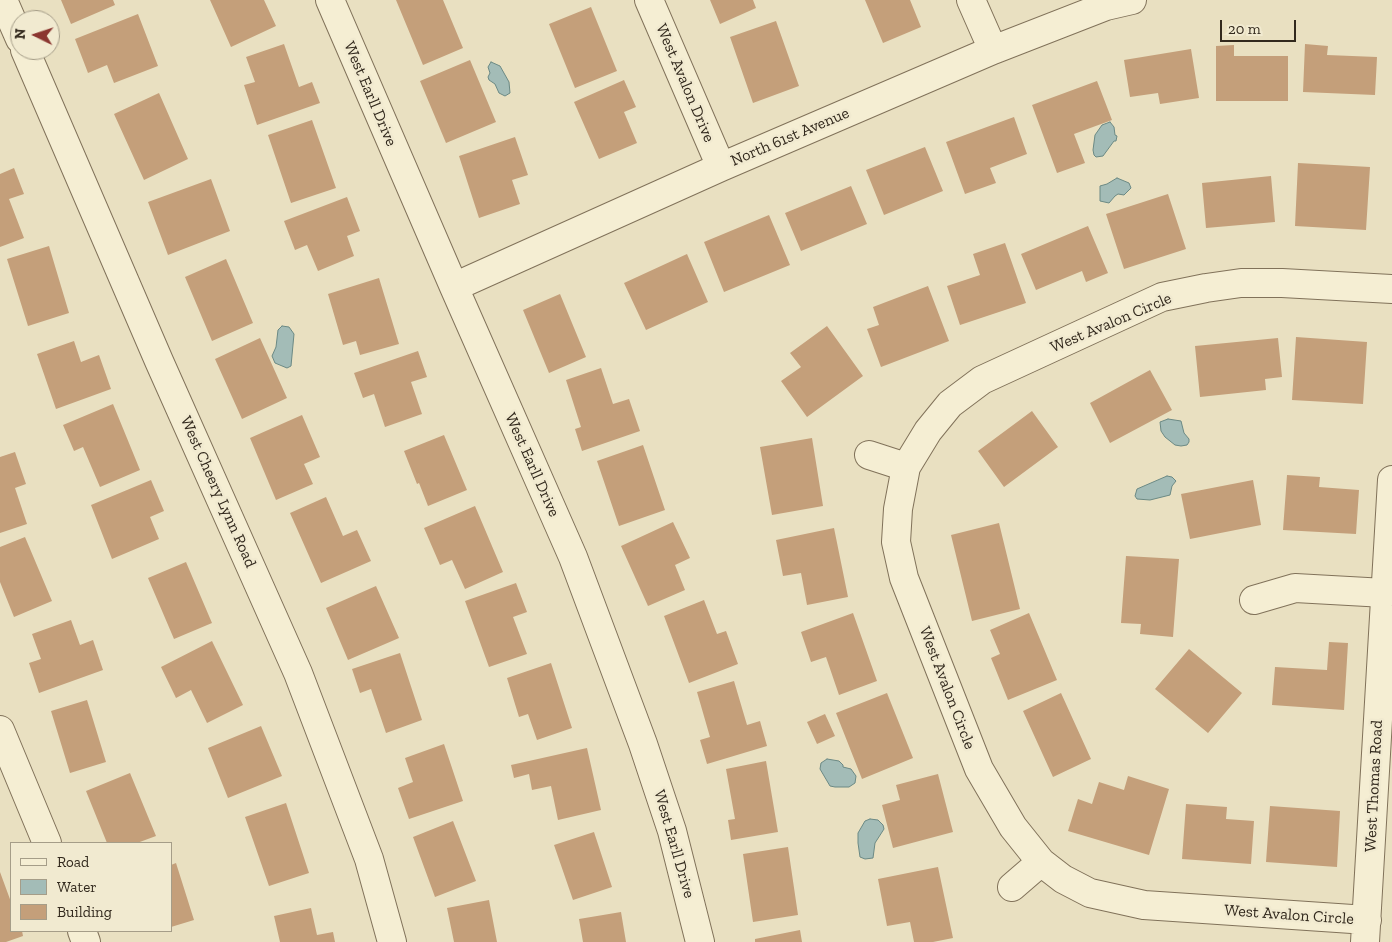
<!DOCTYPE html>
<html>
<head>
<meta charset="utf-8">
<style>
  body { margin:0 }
  #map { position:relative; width:1392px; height:942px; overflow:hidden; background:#e9e0c1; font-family:"Zilla Slab",serif }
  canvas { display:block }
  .legend { position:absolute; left:10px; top:842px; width:162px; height:90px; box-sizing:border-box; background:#f1ead0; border:1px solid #a59d88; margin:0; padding:6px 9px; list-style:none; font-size:15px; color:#32291d }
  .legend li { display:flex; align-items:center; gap:10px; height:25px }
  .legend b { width:25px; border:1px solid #a59d88 }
  .north { position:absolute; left:10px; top:10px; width:50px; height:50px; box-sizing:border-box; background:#f1ead0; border:1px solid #a59d88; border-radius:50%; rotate:274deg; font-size:14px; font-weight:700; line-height:20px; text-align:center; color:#32291d }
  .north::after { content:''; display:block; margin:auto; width:18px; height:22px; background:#8b3630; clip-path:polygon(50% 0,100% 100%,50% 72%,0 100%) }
  .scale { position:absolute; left:1220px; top:20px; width:76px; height:22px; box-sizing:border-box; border:2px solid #32291d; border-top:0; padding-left:6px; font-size:15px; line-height:18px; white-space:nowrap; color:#32291d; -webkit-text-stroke:4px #f1ead0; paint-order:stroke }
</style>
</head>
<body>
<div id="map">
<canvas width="1392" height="942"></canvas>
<ul class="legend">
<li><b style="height:6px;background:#f5eed3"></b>Road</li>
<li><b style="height:14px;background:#a3bcb7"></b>Water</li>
<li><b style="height:14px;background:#c49f7a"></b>Building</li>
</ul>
<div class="north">N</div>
<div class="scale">20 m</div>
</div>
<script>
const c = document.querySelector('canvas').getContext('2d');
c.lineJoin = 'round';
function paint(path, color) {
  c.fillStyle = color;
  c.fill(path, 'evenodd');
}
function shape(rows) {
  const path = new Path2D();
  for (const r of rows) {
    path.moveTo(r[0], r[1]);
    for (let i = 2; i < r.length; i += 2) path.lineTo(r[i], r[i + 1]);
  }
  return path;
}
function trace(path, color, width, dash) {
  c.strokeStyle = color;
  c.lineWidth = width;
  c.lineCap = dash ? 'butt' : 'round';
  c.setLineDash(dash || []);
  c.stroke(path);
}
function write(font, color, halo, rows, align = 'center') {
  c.font = font + ' "Zilla Slab",serif';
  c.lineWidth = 5;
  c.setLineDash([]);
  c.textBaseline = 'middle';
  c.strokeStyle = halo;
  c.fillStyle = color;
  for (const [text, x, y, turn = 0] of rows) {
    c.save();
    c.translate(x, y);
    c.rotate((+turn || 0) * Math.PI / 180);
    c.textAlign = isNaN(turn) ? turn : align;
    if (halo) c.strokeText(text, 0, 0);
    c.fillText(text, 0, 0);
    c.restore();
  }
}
const water = shape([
  [491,62,500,66,509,82,510,93,505,96,499,93,495,84,489,80,488,77,490,73,488,67,491,62],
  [1110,122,1114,127,1115,135,1117,136,1116,141,1114,141,1103,156,1096,157,1094,155,1093,150,1095,135,1102,125,1110,122],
  [1117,178,1129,183,1131,188,1124,195,1118,194,1115,196,1109,203,1100,201,1100,186,1107,184,1117,178],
  [282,326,289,327,294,334,291,366,287,368,275,363,272,356,276,347,278,330,282,326],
  [1168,419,1181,421,1184,433,1189,439,1189,442,1187,445,1181,446,1175,445,1165,437,1161,431,1160,422,1168,419],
  [1167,476,1172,477,1176,481,1172,486,1170,495,1150,500,1137,499,1135,496,1137,489,1167,476],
  [827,759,839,761,843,765,843,767,851,769,856,776,855,783,849,787,835,787,830,786,820,769,821,763,827,759],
  [870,819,878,820,883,825,884,829,875,843,873,858,865,859,860,857,858,843,858,833,865,821,870,819]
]);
const building = shape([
  [61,0,113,0,115,5,71,24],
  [210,0,264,0,276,26,231,47],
  [396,0,443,0,463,48,423,65],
  [710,0,753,0,756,8,720,24],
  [865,0,910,0,921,27,883,43],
  [591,7,617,71,575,88,549,24],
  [138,14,158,66,114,83,107,65,88,73,75,39],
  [776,21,799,86,753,103,730,37],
  [284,44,299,87,312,82,320,103,257,125,244,85,255,82,246,57],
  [1305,44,1328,46,1327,55,1377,57,1375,95,1303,92],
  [1234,45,1234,56,1288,56,1288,101,1216,101,1216,46],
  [1191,49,1199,98,1160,104,1158,93,1130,97,1124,60],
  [470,60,496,122,446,143,420,81],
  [624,80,636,107,624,112,637,143,599,159,574,102],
  [1097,81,1112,120,1074,134,1085,163,1057,173,1032,105],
  [159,93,188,159,144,180,114,114],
  [1014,117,1027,154,990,168,996,183,965,194,946,142],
  [312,120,336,188,291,203,268,135],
  [515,137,528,175,512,180,520,204,479,218,459,156],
  [925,147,943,191,884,215,866,170],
  [1298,163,1370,167,1366,230,1295,226],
  [14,168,24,194,9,199,24,238,0,247,0,174],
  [1271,176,1275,222,1206,228,1202,183],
  [211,179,230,231,168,255,148,202],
  [851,186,867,224,801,251,785,213],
  [1168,194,1186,249,1124,269,1106,214],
  [347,197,360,231,347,236,354,256,318,271,307,245,295,250,284,221],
  [769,215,790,265,724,292,704,242],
  [1088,226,1108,273,1086,282,1082,271,1036,290,1021,254],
  [1005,243,1026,303,960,325,947,286,980,275,973,254],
  [49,246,69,313,28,326,7,259],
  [687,254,708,302,646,330,624,283],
  [226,259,253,323,212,341,185,277],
  [379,278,399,344,360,355,356,341,343,345,328,294],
  [928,286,949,341,881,367,867,329,879,325,873,307],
  [560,294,586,357,549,373,523,310],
  [827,326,863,376,807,417,781,381,801,367,790,353],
  [1296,337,1367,342,1363,404,1292,400],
  [260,338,287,398,242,419,215,359],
  [1278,338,1282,377,1265,379,1266,390,1200,397,1195,346],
  [74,341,81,362,99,355,111,389,56,409,37,354],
  [418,351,427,377,411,382,422,414,385,427,374,394,363,398,354,373],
  [601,368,613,404,629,399,640,431,582,451,575,429,581,427,566,380],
  [1150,370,1172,410,1110,443,1090,403],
  [113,404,140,470,100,487,83,447,74,451,63,425],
  [1032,411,1058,447,1004,487,978,451],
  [302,415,320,457,304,464,313,484,276,500,250,438],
  [444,435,467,490,428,506,419,483,417,484,404,451],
  [812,438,823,506,772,515,760,447],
  [643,445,665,510,619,526,597,461],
  [15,452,26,484,15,488,27,524,0,533,0,457],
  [1287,475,1320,477,1319,487,1359,490,1356,534,1283,530],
  [151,480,164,511,150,517,159,539,112,559,91,505],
  [1253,480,1261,525,1190,539,1181,494],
  [326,497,343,536,357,530,371,561,321,583,290,513],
  [475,506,503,572,465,589,452,560,440,565,424,528],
  [673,522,690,558,675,565,685,590,648,606,621,546],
  [999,523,1020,609,972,621,951,535],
  [834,528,848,597,807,605,801,573,783,576,776,540],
  [25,537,52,601,14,617,0,582,0,547],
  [1126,556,1179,559,1173,637,1140,634,1141,624,1121,623],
  [186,562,212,623,174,639,148,578],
  [516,583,527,612,513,617,527,654,489,667,465,601],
  [376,586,399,638,348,660,326,608],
  [704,600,717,634,726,631,738,664,689,683,664,616],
  [853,613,877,681,839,695,826,657,811,662,801,632],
  [1029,613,1057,680,1008,700,991,658,1000,654,990,630],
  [71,620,80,645,93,640,103,670,39,693,29,663,41,659,32,634],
  [212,641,243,705,207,723,191,690,176,698,161,667],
  [1329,642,1348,643,1344,710,1272,705,1275,667,1327,670],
  [1189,649,1242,693,1208,733,1155,689],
  [400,653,422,720,386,733,371,689,360,693,352,669],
  [551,663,572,728,537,740,528,714,519,717,507,678],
  [734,681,747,725,760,721,767,746,707,764,700,740,710,737,697,692],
  [887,693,913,758,862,779,836,713],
  [1061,693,1091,759,1053,777,1023,711],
  [87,700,106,762,70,773,51,711],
  [825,714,835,736,817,744,807,722],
  [261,726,282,776,228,798,208,748],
  [444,744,463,801,409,819,398,788,413,782,405,758],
  [587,748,601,810,558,820,551,786,532,790,529,774,514,778,511,765],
  [766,761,778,832,731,840,728,820,735,819,726,769],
  [130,773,156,836,137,843,107,843,86,791],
  [938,774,953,832,893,848,882,805,900,800,896,785],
  [1128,776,1169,789,1149,855,1068,831,1078,799,1092,804,1099,782,1124,790],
  [286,803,309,873,269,886,245,817],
  [1186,804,1227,807,1226,819,1254,821,1251,864,1182,859],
  [1270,806,1340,811,1337,867,1266,862],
  [453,821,476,881,435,897,413,837],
  [594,832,612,887,573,900,554,845],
  [788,847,798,915,753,922,743,854],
  [176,863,194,920,171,927,171,865],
  [938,867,953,938,933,942,914,942,910,922,887,926,878,879],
  [0,872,11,902,11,931,22,931,23,936,6,942,0,942],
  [489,900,497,942,454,942,447,908],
  [311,908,317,935,333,932,335,942,280,942,274,916],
  [621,912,626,942,583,942,579,919],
  [800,930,802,942,755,942,755,939]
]);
const minor = shape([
  [3,0,20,39],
  [330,0,454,287,573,557,643,744,672,831,700,942],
  [649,0,721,167],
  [971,0,993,50],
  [25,50,159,361,298,673,369,859,392,942],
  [454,287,721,167,993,50,1106,6,1132,0],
  [869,455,906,467],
  [1254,600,1295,588,1385,593],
  [0,730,47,843],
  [1012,887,1041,862],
  [1367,920,1144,905,1090,893,1063,879,1041,862,1013,827,979,769,904,578,896,542,898,509,906,467,928,431,950,404,982,380,1162,297,1206,288,1241,283,1282,283,1392,289],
  [82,931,86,942],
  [1365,942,1392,480]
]);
const streetNames = [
  ["West Avalon Drive",685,83,67],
  ["West Earll Drive",370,94,67],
  ["North 61st Avenue",790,137,-23],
  ["West Avalon Circle",1111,323,-23],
  ["West Earll Drive",532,465,66],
  ["West Cheery Lynn Road",218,492,66],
  ["West Avalon Circle",947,688,69],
  ["West Thomas Road",1374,786,-87],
  ["West Earll Drive",674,844,74],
  ["West Avalon Circle",1289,915,4]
];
paint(water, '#a3bcb7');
trace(water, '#6b8984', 1);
paint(building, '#c49f7a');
trace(minor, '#81725a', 30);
trace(minor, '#f5eed3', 28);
write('16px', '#32291d', '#f1ead0', streetNames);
</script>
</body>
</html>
